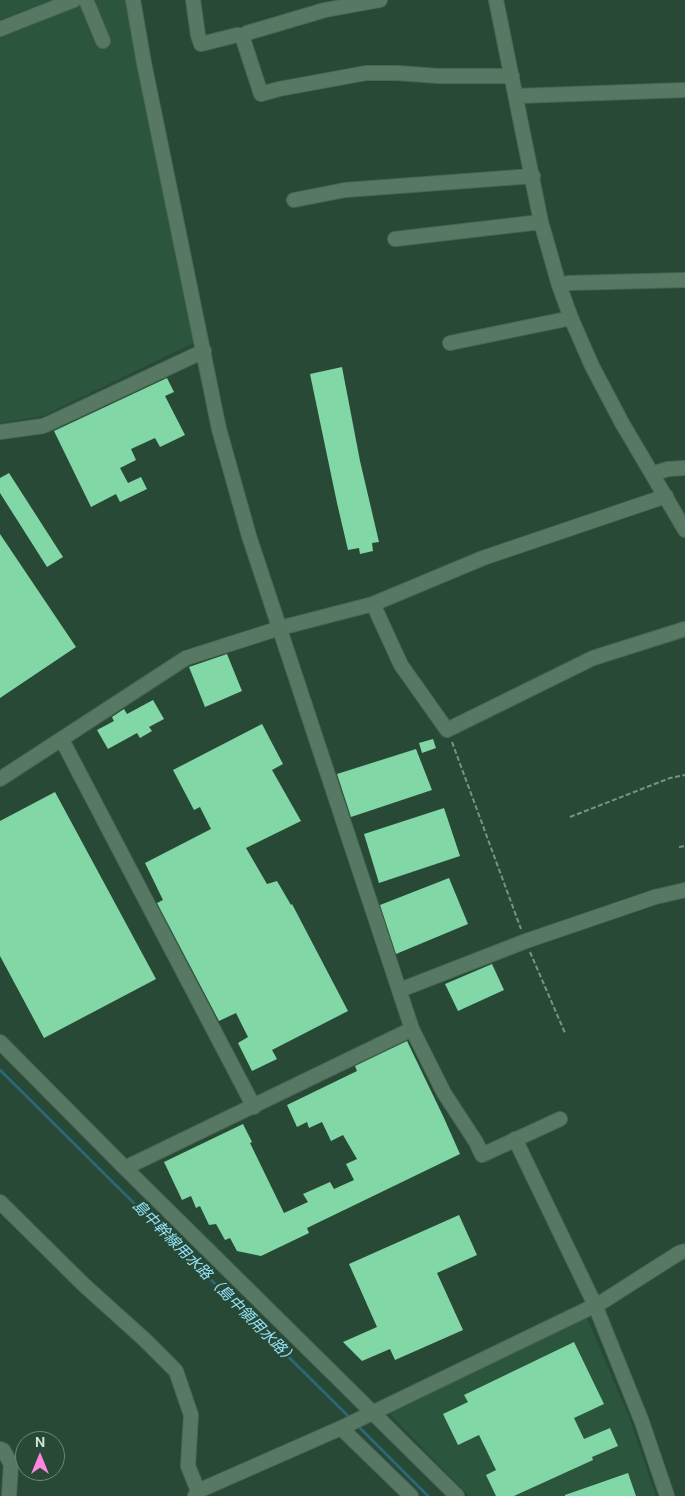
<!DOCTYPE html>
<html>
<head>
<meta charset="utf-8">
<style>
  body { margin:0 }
  #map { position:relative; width:685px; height:1496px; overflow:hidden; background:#284936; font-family:"DM Sans",sans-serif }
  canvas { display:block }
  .north { position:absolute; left:15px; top:1431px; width:50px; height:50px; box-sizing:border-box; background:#284936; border:1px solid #6d8878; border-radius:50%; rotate:0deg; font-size:14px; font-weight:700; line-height:20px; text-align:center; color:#d4e6da }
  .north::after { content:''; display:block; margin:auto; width:18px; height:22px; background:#fe85e0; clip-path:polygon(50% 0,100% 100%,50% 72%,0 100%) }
</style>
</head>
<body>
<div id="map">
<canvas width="685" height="1496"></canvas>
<div class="north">N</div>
</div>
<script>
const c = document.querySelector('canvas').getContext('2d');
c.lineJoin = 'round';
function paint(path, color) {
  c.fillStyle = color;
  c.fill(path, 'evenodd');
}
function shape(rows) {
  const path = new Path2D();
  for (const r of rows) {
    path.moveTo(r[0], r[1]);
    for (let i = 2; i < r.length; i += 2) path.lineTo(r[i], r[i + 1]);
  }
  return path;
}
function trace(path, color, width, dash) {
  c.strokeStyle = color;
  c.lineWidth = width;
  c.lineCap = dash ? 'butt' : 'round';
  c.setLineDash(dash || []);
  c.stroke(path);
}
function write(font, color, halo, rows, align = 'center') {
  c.font = font + ' "DM Sans","Noto Sans JP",sans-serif';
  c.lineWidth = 5;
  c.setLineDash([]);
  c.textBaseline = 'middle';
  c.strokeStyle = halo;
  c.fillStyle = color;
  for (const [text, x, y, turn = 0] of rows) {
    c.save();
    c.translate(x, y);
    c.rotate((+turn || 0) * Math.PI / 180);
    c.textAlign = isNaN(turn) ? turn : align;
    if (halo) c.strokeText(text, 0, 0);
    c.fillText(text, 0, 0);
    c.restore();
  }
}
const built = shape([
  [0,0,51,0,0,20],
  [96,0,126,0,195,342,43,416,0,423,0,38],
  [586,1316,629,1417,656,1496,469,1496,390,1414]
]);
const stream = shape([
  [0,1070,350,1418],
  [357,1425,428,1496]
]);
const building = shape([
  [342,367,360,461,379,542,372,543,373,551,360,554,359,548,348,550,337,503,310,374],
  [167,378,174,392,165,396,185,435,160,447,155,438,131,449,136,460,120,468,128,483,141,477,147,489,120,502,116,494,91,507,54,431],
  [9,473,63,557,47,567,0,493,0,478],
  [0,534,76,647,0,698],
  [227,654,242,691,205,707,189,667],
  [153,700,164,719,149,727,152,731,140,738,137,733,108,749,97,730,114,721,112,717,124,709,127,714],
  [262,724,283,764,272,770,301,821,246,848,267,884,277,881,291,905,292,904,348,1011,272,1050,277,1059,252,1071,238,1043,248,1037,236,1013,219,1021,157,903,163,900,145,863,211,829,200,807,194,810,173,770],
  [433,739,436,748,422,753,419,743],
  [416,749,432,790,351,817,337,774],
  [55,792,156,979,44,1038,0,956,0,821],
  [444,808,460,856,379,883,364,834],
  [449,878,468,924,396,954,380,905],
  [492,964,504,990,458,1011,445,984],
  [407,1041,444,1118,460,1154,307,1228,309,1233,261,1256,237,1251,230,1238,225,1240,216,1224,209,1225,200,1206,196,1208,191,1196,182,1200,164,1162,243,1124,252,1142,250,1143,284,1213,308,1202,303,1194,330,1182,334,1189,354,1180,346,1164,357,1159,343,1135,331,1141,322,1122,309,1128,307,1122,297,1127,287,1105,357,1071,355,1066],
  [459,1215,477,1255,437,1273,463,1330,395,1360,390,1349,362,1361,343,1342,377,1327,349,1264],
  [574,1342,604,1404,574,1418,584,1439,610,1428,618,1446,592,1457,593,1460,514,1496,496,1496,486,1475,496,1470,479,1435,458,1445,443,1414,468,1402,464,1395],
  [628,1473,636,1496,565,1496,565,1495]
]);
const path = shape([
  [452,742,521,929],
  [570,817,670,778,685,775],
  [679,847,685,846],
  [530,952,565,1033]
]);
const minor = shape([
  [86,0,103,41],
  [133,0,144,63,219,429,249,536,412,1029,444,1093,476,1142,482,1155,560,1119],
  [193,0,198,35,201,44,237,35,243,36],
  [380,0,325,10,247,33,243,36,244,42,261,94,279,89,366,73,397,73,438,76,512,76],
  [496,0,541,222,559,285,571,318,592,366,622,423,685,530],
  [0,29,74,0],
  [517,96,685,90],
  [294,200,345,190,533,176],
  [395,239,541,222],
  [559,285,569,283,685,280],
  [450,343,571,318],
  [0,432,43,426,50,423,204,351],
  [652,474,668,469,685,468],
  [373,604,401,665,447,730,593,658,685,629],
  [62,740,254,1107],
  [0,779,186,658,280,628,373,604,483,558,666,496],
  [400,990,526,941,655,897,685,890],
  [0,1042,125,1168,457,1496],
  [515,1139,595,1305,642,1422,667,1496],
  [125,1168,412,1029],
  [0,1202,84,1285,145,1340,176,1371,191,1415,188,1466,198,1491],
  [341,1428,411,1496],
  [0,1449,3,1450,11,1464,9,1496],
  [195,1496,198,1491,341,1428,602,1302,679,1253,685,1251]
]);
const waterNames = [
  ["島中幹線用水路（島中領用水路）",214,1283,45]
];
paint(built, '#2c553e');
trace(stream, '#2b6776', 3);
paint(building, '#82d7a6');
trace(minor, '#496656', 16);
trace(path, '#799383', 2, [5, 2.5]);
trace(minor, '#577964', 14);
write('italic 15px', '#95e5fb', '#284936', waterNames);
</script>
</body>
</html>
